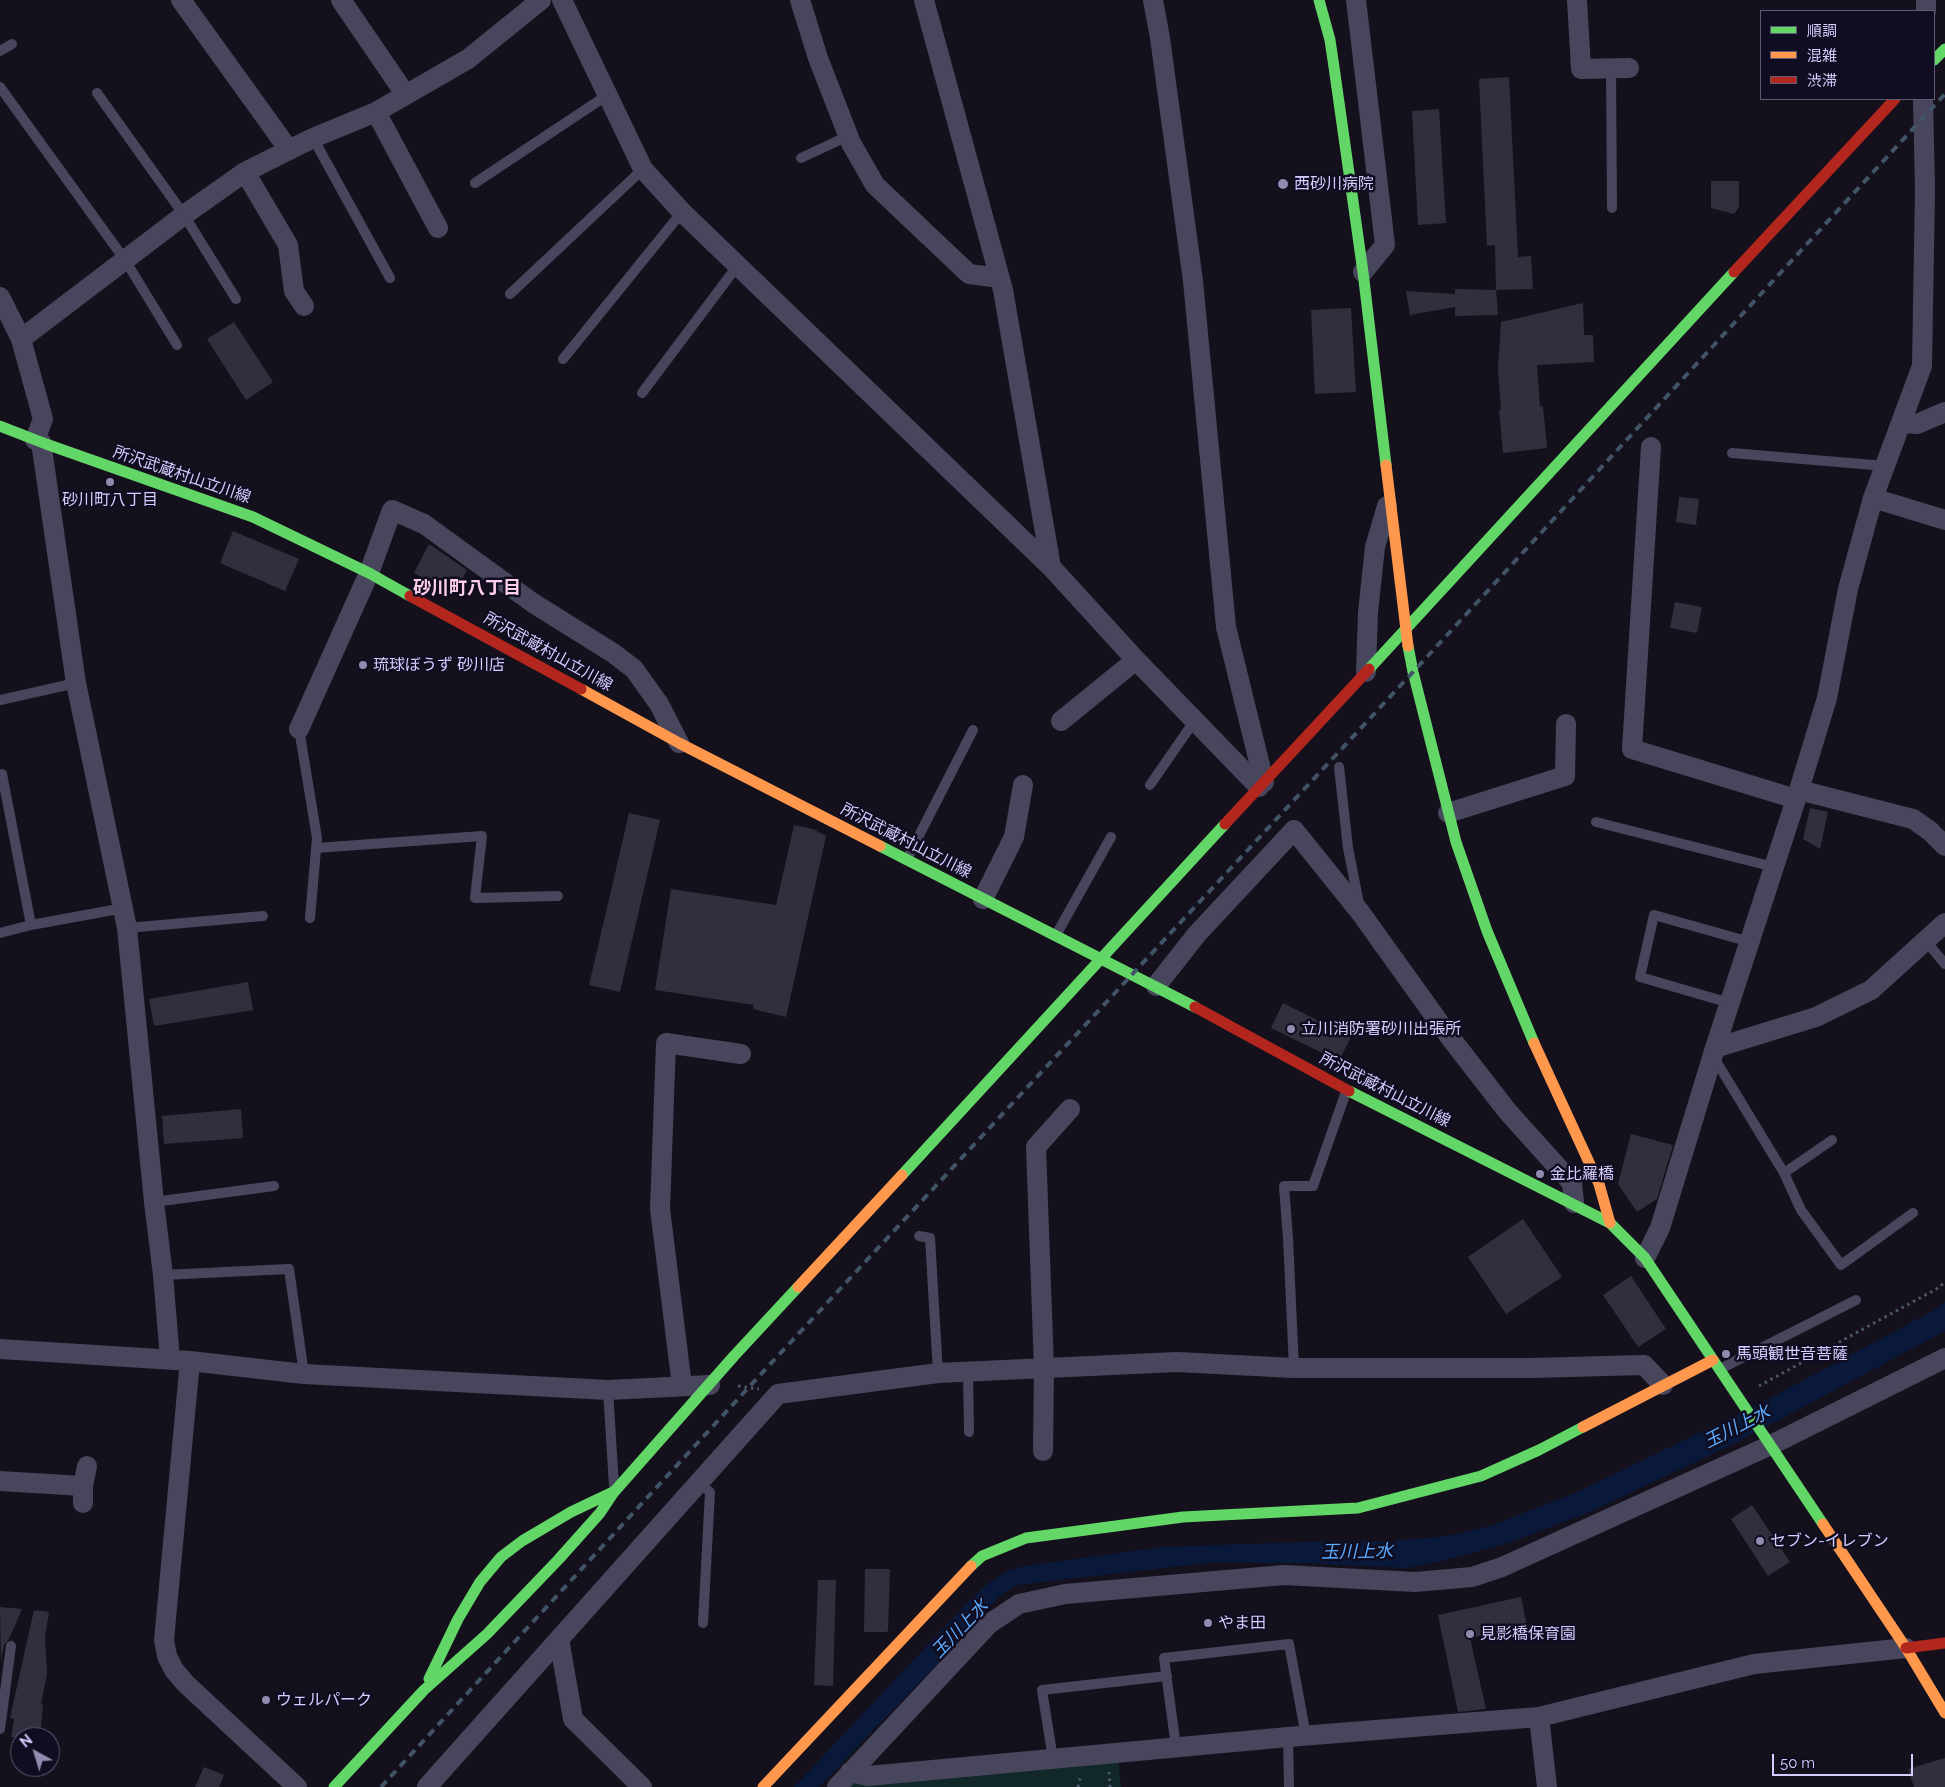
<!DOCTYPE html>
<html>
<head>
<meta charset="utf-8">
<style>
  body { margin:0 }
  #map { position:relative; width:1945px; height:1787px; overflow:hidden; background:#14111c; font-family:Raleway,"Noto Sans JP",sans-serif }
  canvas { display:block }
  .legend { position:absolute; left:1760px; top:10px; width:175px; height:90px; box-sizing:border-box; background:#110d20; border:1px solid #5f5979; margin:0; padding:6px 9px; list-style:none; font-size:15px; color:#d5ccff }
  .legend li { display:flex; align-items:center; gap:10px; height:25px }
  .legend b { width:25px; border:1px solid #5f5979 }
  .north { position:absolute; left:10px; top:1727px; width:50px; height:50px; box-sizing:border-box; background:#110d20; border:1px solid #5f5979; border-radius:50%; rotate:321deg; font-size:14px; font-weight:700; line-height:20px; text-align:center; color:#d5ccff }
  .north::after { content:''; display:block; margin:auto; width:18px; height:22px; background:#918bb0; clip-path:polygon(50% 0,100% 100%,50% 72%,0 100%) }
  .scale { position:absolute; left:1772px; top:1754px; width:141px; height:22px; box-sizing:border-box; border:2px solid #d5ccff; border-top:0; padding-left:6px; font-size:15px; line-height:18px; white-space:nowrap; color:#d5ccff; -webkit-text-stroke:4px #110d20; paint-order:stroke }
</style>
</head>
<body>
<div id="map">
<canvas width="1945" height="1787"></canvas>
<ul class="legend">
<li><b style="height:6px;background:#63d668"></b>順調</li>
<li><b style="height:6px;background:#ff974d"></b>混雑</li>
<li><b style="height:6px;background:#b3261e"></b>渋滞</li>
</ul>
<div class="north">N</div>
<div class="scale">50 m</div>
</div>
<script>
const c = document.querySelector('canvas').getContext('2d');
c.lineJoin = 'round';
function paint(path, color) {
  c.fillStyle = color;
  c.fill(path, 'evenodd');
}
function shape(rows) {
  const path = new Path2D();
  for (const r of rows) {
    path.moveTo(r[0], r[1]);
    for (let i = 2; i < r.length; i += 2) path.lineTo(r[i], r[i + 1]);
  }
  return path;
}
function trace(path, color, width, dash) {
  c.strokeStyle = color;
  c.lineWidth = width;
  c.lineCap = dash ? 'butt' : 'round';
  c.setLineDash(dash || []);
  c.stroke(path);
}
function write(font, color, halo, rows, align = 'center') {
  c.font = font + ' Raleway,"Noto Sans JP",sans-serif';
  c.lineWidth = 5;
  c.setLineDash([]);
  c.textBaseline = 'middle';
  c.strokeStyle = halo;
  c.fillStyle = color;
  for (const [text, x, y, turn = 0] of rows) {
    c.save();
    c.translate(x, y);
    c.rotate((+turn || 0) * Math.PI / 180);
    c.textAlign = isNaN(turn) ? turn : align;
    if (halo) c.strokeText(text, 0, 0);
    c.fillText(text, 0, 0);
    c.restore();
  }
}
const green = shape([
  [1118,1758,1121,1787,845,1787,853,1779]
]);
const water = shape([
  [1945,1302,1945,1331,1738,1442,1592,1511,1512,1542,1442,1561,1408,1568,1306,1563,1207,1563,1017,1585,1007,1591,998,1598,972,1628,819,1787,794,1787,969,1601,985,1586,1007,1571,1025,1566,1161,1547,1335,1541,1393,1541,1447,1536,1490,1526,1575,1493,1759,1404,1931,1312]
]);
const building = shape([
  [1509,77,1518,257,1531,256,1533,289,1496,290,1495,245,1487,246,1479,79],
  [1439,109,1446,223,1418,225,1412,111],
  [1711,181,1739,181,1739,207,1734,214,1711,208],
  [1455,289,1496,290,1498,315,1455,316,1455,307,1410,315,1406,291,1455,294],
  [1583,303,1584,335,1593,335,1594,362,1537,365,1540,407,1543,406,1547,448,1503,453,1499,410,1501,410,1498,369,1501,322],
  [1351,308,1356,392,1315,394,1311,310],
  [234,322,273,382,246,400,207,339],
  [1679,497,1699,499,1696,525,1676,522],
  [233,531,299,559,285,591,220,563],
  [429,544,467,570,454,594,414,573],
  [1675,602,1702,607,1697,633,1670,628],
  [1810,808,1828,812,1820,849,1803,839],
  [629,813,660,820,620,992,589,985],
  [794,825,813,829,826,836,786,1017,753,1009,754,1005,655,990,671,889,776,905],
  [248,982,253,1010,154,1026,149,999],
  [1283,1003,1351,1037,1339,1061,1271,1028],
  [241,1109,243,1138,164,1144,162,1116],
  [1631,1134,1673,1145,1657,1199,1637,1212,1618,1184],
  [1523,1219,1562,1277,1506,1314,1468,1257],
  [1631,1276,1666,1329,1638,1347,1603,1295],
  [1752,1505,1790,1562,1768,1576,1731,1519],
  [865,1569,890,1569,888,1630,887,1632,864,1632],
  [818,1580,836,1580,833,1686,814,1685],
  [1521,1597,1527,1626,1470,1638,1486,1709,1458,1712,1438,1615],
  [0,1607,22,1609,9,1639,4,1645,1,1661],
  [34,1610,49,1612,45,1636,47,1674,41,1704,43,1705,40,1737,11,1737,14,1719,10,1718],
  [1945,1758,1945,1787,1914,1787,1908,1769],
  [204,1767,224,1775,219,1787,195,1787]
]);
const path = shape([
  [738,1386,759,1389],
  [1759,1386,1940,1287,1945,1281],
  [1109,1772,1110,1787],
  [1078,1787,1081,1775]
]);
const lane = shape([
  [0,51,12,44],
  [1611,68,1612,208],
  [0,87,125,260,177,345],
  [97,93,184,215,236,299],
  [313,138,390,278],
  [801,158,848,136],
  [475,183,606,96],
  [510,294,643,169],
  [563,359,682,212],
  [642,393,738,265],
  [1732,453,1885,466],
  [0,700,76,683],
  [299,729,317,838,310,918],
  [1339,767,1348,848,1359,904],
  [0,775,2,774,31,925,0,933],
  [1150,785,1195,720],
  [1596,822,1774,867],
  [316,848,482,836,475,898,558,896],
  [907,859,973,730],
  [31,925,124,908],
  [127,928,263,916],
  [1056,935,1111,837],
  [1925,940,1945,964],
  [1730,1003,1640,977,1654,915,1750,942],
  [1713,1056,1784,1173,1832,1140],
  [1784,1173,1801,1210,1841,1265,1913,1213],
  [154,1202,274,1186],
  [919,1236,930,1238,938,1373],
  [163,1275,289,1269,304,1374],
  [1294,1368,1288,1238,1284,1186,1313,1186,1346,1092],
  [1720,1369,1856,1300],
  [968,1372,969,1432],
  [608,1390,614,1486],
  [699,1483,710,1492,703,1623],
  [0,1729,11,1646],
  [1288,1737,1289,1787],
  [1176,1747,1164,1658,1289,1644,1306,1736],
  [1053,1759,1042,1690,1167,1676]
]);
const street = shape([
  [181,0,289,150],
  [341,0,406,95],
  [562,0,643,169,682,212,1051,567,1136,660,1259,787],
  [800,0,818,58,851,143,875,185,969,274,1000,278],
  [924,0,1003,290,1051,567],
  [1153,0,1160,38,1193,281,1226,627,1264,782],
  [1356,0,1385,245,1363,272],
  [1577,0,1581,69,1629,68],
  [1926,0,1926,11],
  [376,112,438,228],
  [245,172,288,245,294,291,304,306],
  [0,297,21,339,43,419,35,440],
  [21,339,184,215,245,172,313,138,376,112,468,59,541,0],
  [1901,423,1917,424,1945,412],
  [41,442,76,683,127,928,154,1202,163,1275,170,1359],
  [1651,447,1632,749,1796,799],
  [1873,498,1945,520],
  [1366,672,1368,612,1375,547,1387,506],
  [1061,721,1136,660],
  [299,729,369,573,392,510,424,524,533,603,613,653,634,669,659,704,679,743],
  [1799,790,1913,819,1930,831,1945,846],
  [1448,813,1565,776,1566,724],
  [983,899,1014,837,1023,785],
  [1156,986,1197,934,1294,830,1360,912,1449,1036,1508,1112,1572,1183,1574,1203],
  [1715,1048,1816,1017,1871,990,1945,923],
  [1645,1258,1660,1228,1715,1048,1799,790,1827,698,1848,589,1873,498,1922,366,1925,190,1923,99],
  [0,1349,190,1361,304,1374,608,1390,710,1385],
  [190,1361,164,1640,167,1656,174,1670,185,1683,297,1787],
  [682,1386,660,1209,666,1043,741,1054],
  [1043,1451,1044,1368,1036,1147,1070,1109],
  [0,1481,83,1486],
  [83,1503,83,1486,87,1466],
  [559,1639,573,1719,642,1787],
  [1539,1717,1547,1787],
  [850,1772,868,1776,1288,1737,1539,1717,1754,1664,1906,1648],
  [427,1787,778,1394,938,1373,1177,1362,1294,1368,1532,1368,1644,1365,1663,1385],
  [837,1787,989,1624,1019,1604,1065,1594,1284,1575,1415,1582,1472,1577,1502,1567,1771,1445,1945,1358]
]);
const fast = shape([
  [1319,0,1330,40,1334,67,1363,272,1386,465],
  [1934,60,1945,49],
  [0,426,46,444,253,517,369,573,410,596],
  [1408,646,1413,672,1456,842,1487,931,1534,1043],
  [1369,669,1734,272],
  [880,846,1195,1007],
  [1349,1091,1610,1223,1645,1258,1823,1524],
  [902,1175,1225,824],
  [971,1566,982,1556,1026,1538,1183,1517,1358,1508,1481,1476,1539,1450,1583,1427],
  [429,1679,458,1619,480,1582,501,1557,522,1541,571,1512,613,1492],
  [334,1787,424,1690,487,1634,558,1560,600,1513,614,1492,734,1356,798,1287]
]);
const slow = shape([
  [1386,465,1408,646],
  [581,689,679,743,880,846],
  [1534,1043,1599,1184,1610,1223],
  [798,1287,902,1175],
  [1583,1427,1713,1360],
  [1823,1524,1906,1648,1945,1713],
  [763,1787,971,1566]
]);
const jam = shape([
  [1734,272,1895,99],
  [410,596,581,689],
  [1225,824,1369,669],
  [1195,1007,1349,1091],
  [1906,1648,1945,1643]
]);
const rail = shape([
  [381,1787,749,1387,1413,672,1945,94]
]);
const markers = [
  [1283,184,6,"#918bb0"],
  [110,482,5,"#918bb0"],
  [363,665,5,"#918bb0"],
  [1291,1029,5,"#918bb0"],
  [1540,1174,5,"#918bb0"],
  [1726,1354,5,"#918bb0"],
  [1760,1541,5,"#918bb0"],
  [1208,1623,5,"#918bb0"],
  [1470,1634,5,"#918bb0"],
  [266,1700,5,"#918bb0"]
];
const poiNames = [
  ["西砂川病院",1294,184],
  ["砂川町八丁目",110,500,"center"],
  ["琉球ぼうず 砂川店",373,665],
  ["立川消防署砂川出張所",1301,1029],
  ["金比羅橋",1550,1174],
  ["馬頭観世音菩薩",1736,1354],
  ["セブン-イレブン",1770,1541],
  ["やま田",1218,1623],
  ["見影橋保育園",1480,1634],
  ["ウェルパーク",276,1700]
];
const streetNames = [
  ["所沢武蔵村山立川線",182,475,19],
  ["所沢武蔵村山立川線",548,652,29],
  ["所沢武蔵村山立川線",906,841,27],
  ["所沢武蔵村山立川線",1385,1090,27]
];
const neighbourhoodNames = [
  ["砂川町八丁目",467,589]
];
const waterNames = [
  ["玉川上水",1737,1427,-27],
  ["玉川上水",1357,1552,-1],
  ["玉川上水",960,1629,-46]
];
paint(green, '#112728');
paint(water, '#0a183a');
paint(building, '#322e3e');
trace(path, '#4b5968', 3, [2.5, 4]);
trace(lane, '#48465d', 10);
trace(street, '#48465d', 20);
trace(fast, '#63d668', 11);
trace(slow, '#ff974d', 11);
trace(jam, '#b3261e', 11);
trace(rail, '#415467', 4, [8, 6]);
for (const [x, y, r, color] of markers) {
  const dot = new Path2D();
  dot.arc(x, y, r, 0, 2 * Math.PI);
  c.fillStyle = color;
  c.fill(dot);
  trace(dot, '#110d20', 2);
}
write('16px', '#d5ccff', '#110d20', poiNames, 'left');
write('16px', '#d5ccff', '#110d20', streetNames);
write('bold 18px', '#ffceeb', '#110d20', neighbourhoodNames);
write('italic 18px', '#5aaaff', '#110d20', waterNames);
</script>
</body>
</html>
